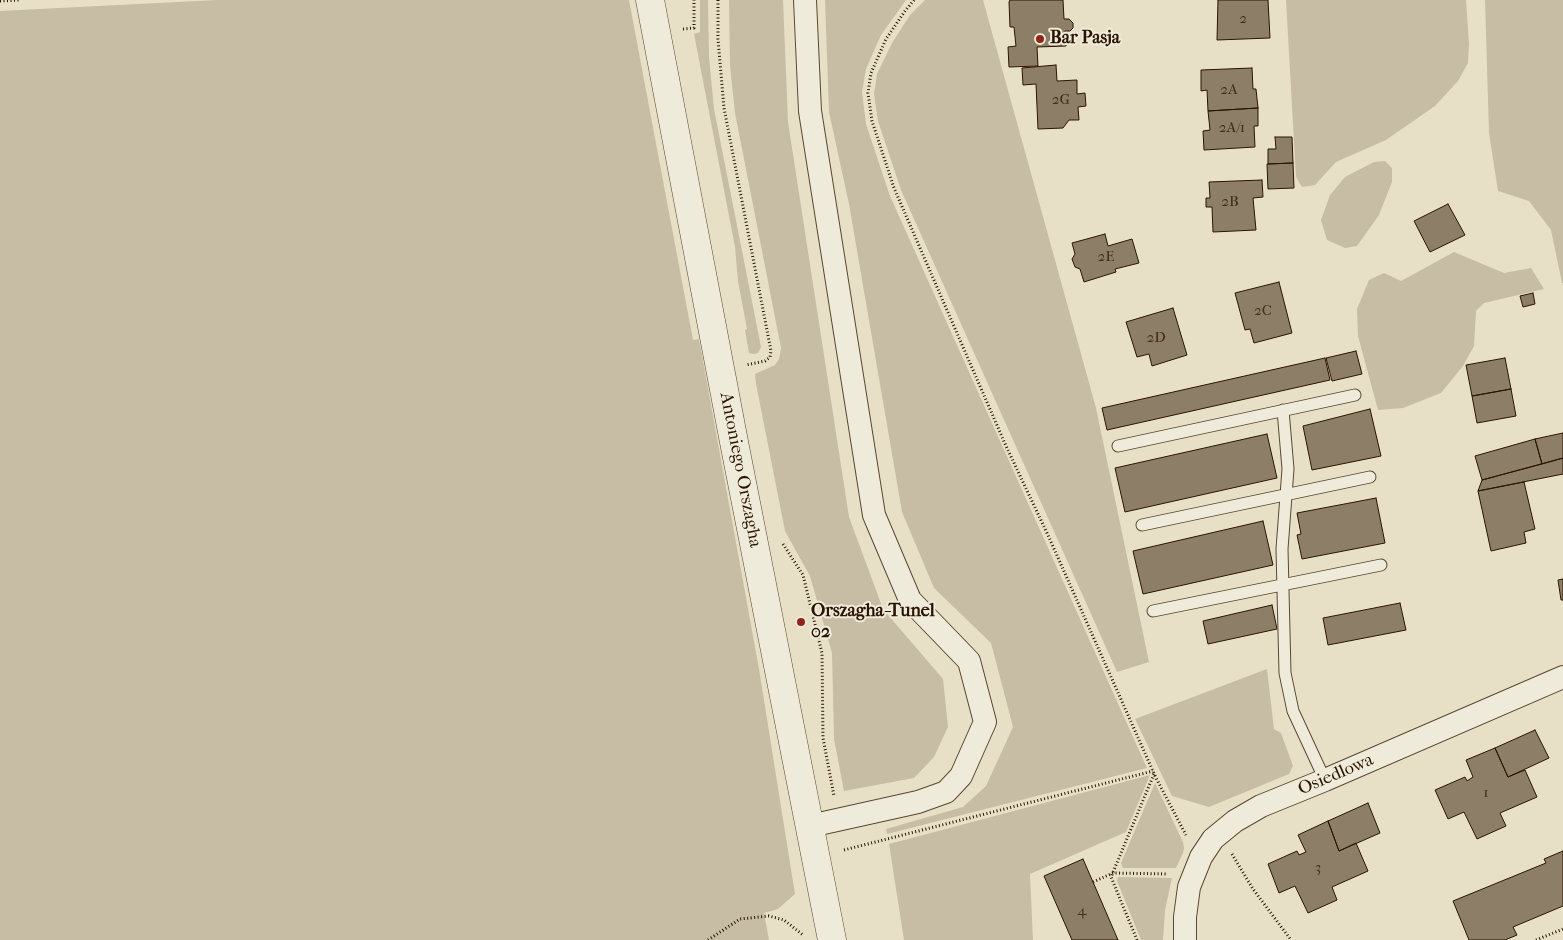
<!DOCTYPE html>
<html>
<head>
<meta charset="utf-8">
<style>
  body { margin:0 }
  canvas { display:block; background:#e7e0c6 }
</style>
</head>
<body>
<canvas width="1563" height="940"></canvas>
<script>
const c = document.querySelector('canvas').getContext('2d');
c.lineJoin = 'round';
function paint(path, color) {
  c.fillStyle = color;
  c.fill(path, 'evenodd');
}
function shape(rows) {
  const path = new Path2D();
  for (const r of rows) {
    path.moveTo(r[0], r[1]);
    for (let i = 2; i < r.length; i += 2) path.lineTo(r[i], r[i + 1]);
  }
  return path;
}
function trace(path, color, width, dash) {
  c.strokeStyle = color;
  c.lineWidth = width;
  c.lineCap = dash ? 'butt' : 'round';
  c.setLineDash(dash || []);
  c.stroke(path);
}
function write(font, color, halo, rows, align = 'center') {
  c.font = font + ' "IM FELL French Canon",serif';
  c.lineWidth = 4;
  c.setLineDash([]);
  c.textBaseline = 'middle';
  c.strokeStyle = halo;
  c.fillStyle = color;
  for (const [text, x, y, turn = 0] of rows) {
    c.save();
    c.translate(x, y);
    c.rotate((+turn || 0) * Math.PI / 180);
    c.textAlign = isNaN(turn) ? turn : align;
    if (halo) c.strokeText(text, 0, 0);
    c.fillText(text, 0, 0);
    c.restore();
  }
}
const green = shape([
  [217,0,629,0,693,340,699,339,759,669,795,894,778,909,764,913,769,940,0,940,0,11],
  [700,0,708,0,709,57,714,109,761,347,758,353,754,354,749,353,745,330,747,329,738,281,735,247,694,34,700,32],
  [729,0,783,0,788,122,849,517,883,609,943,679,948,727,934,757,914,778,844,791,834,739,832,653,810,576,785,531,756,384,755,374,775,365,779,359,781,348,735,113,730,66],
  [825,0,906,0,881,35,866,69,862,92,866,124,890,196,1147,768,887,834,886,829,963,807,986,786,1013,727,991,643,934,588,902,512,849,204,829,112],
  [925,0,983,0,1096,408,1149,662,1117,672,901,190,878,121,874,94,877,74,892,43,910,15],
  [1286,0,1466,0,1469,44,1468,63,1458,81,1435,106,1386,140,1336,162,1315,185,1302,187,1296,177],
  [1485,0,1563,0,1563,283,1562,283,1551,230,1529,201,1498,191,1489,133],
  [1385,161,1392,168,1392,182,1379,215,1357,246,1345,248,1327,240,1321,220,1330,195,1345,177,1374,162],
  [1454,252,1504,273,1531,268,1544,289,1484,303,1476,311,1474,346,1463,366,1441,393,1403,408,1378,410,1358,336,1357,309,1369,280,1384,273,1401,281],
  [1267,669,1274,729,1281,733,1293,766,1289,774,1209,807,1172,796,1135,719],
  [1150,775,1126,832,1030,874,1033,940,904,940,889,844],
  [1155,783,1183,842,1184,848,1183,853,1176,868,1123,868,1121,863],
  [1118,877,1172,878,1165,910,1163,940,1141,940,1117,881]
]);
const building = shape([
  [1010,0,1063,0,1064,19,1069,19,1073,23,1073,28,1070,31,1065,31,1066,46,1037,47,1038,66,1009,67,1008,47,1016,46,1014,27,1010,27,1009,2,1010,0],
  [1218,0,1268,0,1270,38,1217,40,1218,0],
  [1056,65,1057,81,1077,80,1077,94,1085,93,1086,106,1078,107,1079,120,1069,120,1063,128,1038,129,1036,84,1023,85,1022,68,1056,65],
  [1252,68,1253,89,1256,89,1258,108,1208,111,1207,90,1201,91,1201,70,1252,68],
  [1258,108,1258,126,1254,126,1255,147,1204,150,1203,131,1210,130,1208,111,1258,108],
  [1275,137,1292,137,1293,163,1268,164,1268,149,1276,149,1275,137],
  [1293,163,1294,188,1268,189,1267,164,1293,163],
  [1262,180,1263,197,1253,198,1256,230,1213,232,1212,207,1206,207,1206,198,1210,198,1209,182,1262,180],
  [1448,204,1465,235,1430,252,1414,221,1448,204],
  [1105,234,1108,246,1132,239,1139,263,1115,269,1116,272,1084,282,1080,269,1075,267,1072,259,1075,254,1072,243,1105,234],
  [1279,282,1292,333,1254,343,1250,329,1245,330,1235,293,1279,282],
  [1533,293,1535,304,1523,307,1520,296,1533,293],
  [1173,308,1187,355,1152,366,1149,354,1137,357,1126,322,1173,308],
  [1356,351,1362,374,1332,381,1326,358,1356,351],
  [1325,358,1330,380,1107,430,1102,408,1325,358],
  [1505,358,1511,389,1472,396,1466,365,1505,358],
  [1511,389,1516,416,1477,423,1472,396,1511,389],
  [1370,409,1381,456,1312,470,1303,426,1370,409],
  [1563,433,1563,458,1542,464,1535,439,1563,433],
  [1267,434,1277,478,1125,512,1115,468,1267,434],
  [1535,439,1542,464,1482,480,1475,456,1535,439],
  [1563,458,1563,474,1478,491,1482,480,1563,458],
  [1524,482,1535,529,1524,532,1526,543,1491,551,1478,491,1524,482],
  [1376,498,1385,543,1302,559,1297,535,1301,534,1297,513,1376,498],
  [1263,521,1273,565,1143,594,1133,551,1263,521],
  [1563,579,1563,600,1561,600,1558,580,1563,579],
  [1400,603,1406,630,1328,645,1323,618,1400,603],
  [1272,605,1277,629,1208,644,1203,621,1272,605],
  [1535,730,1549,758,1508,777,1495,748,1535,730],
  [1495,748,1508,777,1525,770,1537,797,1500,813,1506,826,1477,839,1464,812,1448,819,1435,790,1465,777,1467,781,1473,777,1466,760,1495,748],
  [1368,803,1380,833,1339,851,1328,821,1368,803],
  [1328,821,1339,851,1356,843,1368,871,1332,887,1337,900,1308,913,1295,886,1279,893,1268,864,1297,851,1299,855,1306,852,1298,835,1328,821],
  [1563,851,1563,906,1513,927,1517,935,1505,940,1469,940,1453,901,1546,863,1544,859,1563,851],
  [1083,859,1093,882,1118,940,1072,940,1044,876,1083,859]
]);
const path = shape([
  [718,0,718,39,724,108,771,351,770,357,765,361,746,365],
  [914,0,905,11,886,39,871,73,868,93,872,121,894,188,1006,446,1047,533,1156,778,1186,835],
  [0,1,20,0],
  [683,29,694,28,694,0],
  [783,544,803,575,822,653,823,738,834,796],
  [844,850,1153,771],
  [1232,854,1253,889,1291,940],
  [1093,882,1113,873,1168,874],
  [708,940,740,919,769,916,784,920,803,935],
  [1137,940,1111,877,1154,774],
  [1536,940,1563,929]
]);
const service = shape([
  [1283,410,1288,469,1282,549,1285,673,1293,711,1325,780],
  [1118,446,1355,395],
  [1142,525,1370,477],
  [1153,611,1381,565]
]);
const minor = shape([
  [805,0,810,111,874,515,910,600,969,661,985,722,961,776,946,792,918,802,810,826],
  [1185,940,1185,917,1189,887,1201,857,1213,839,1235,821,1261,806,1325,780,1563,677]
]);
const tertiary = shape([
  [650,0,734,442,832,940]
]);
const markers = [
  [1040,39,5,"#8f2418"],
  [801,622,5,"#8f2418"]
];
const numberNames = [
  ["2",1243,19],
  ["2A",1229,90],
  ["2G",1061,100],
  ["2A/1",1232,128],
  ["2B",1230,202],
  ["2E",1106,257],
  ["2C",1263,311],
  ["2D",1156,338],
  ["1",1486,793],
  ["3",1318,868],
  ["4",1082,911]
];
const poiNames = [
  ["Bar Pasja",1050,39],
  ["Orszagha-Tunel",811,612],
  ["02",811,633]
];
const streetNames = [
  ["Antoniego Orszagha",740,470,79],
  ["Osiedlowa",1336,775,-23]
];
paint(green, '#c7bda4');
paint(building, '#8d7e67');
trace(building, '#2b1400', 1);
trace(service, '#5a4732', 13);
trace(minor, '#5a4732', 24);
trace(tertiary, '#5a4732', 29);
trace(path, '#2b1400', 3, [1, 2.5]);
trace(service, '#efebda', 11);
trace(minor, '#efebda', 22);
trace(tertiary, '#efebda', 28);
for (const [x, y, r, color] of markers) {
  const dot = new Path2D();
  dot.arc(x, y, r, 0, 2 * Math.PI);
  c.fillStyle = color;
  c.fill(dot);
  trace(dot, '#efebda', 2);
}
write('15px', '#442e1a', null, numberNames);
write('bold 18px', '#2b1400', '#efebda', poiNames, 'left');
write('18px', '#2b1400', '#efebda', streetNames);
</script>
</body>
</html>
